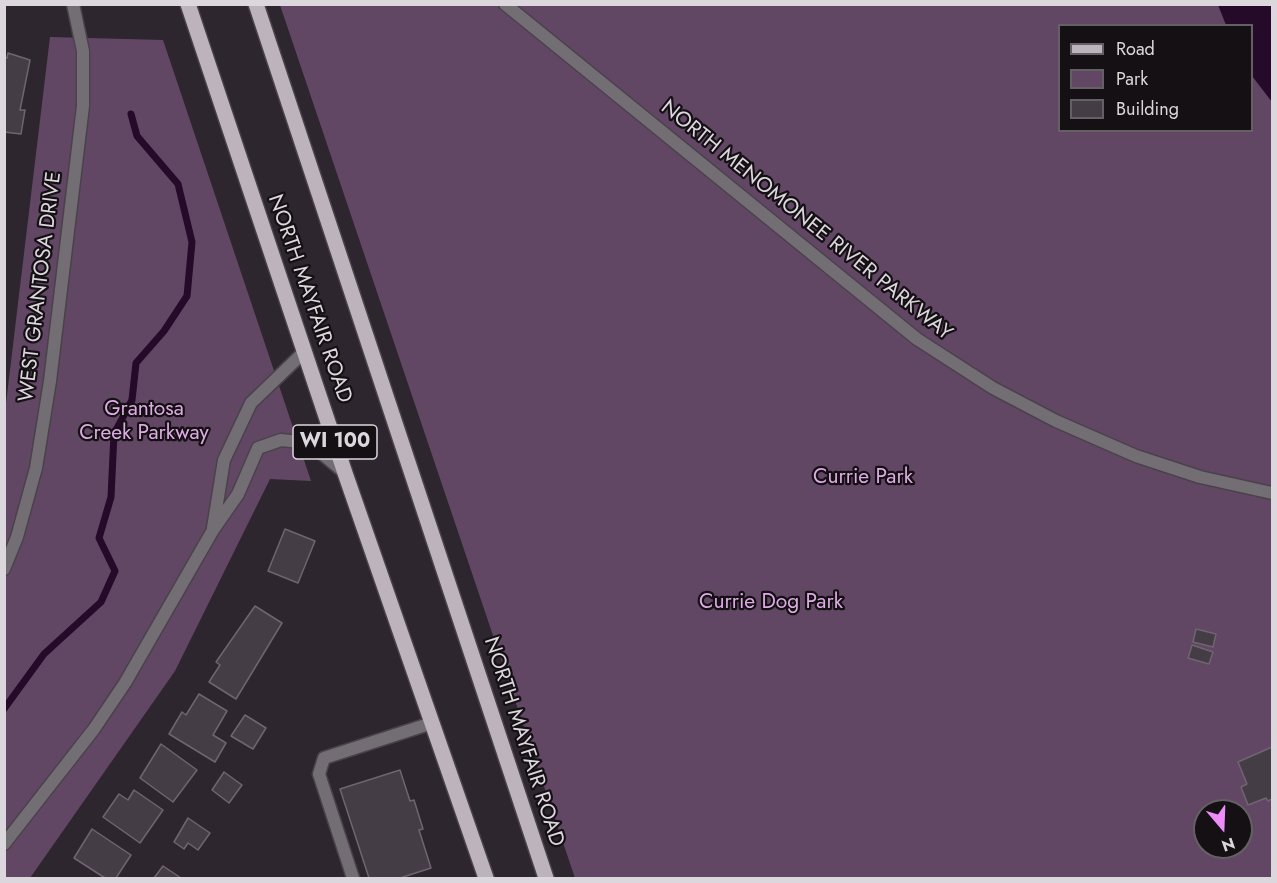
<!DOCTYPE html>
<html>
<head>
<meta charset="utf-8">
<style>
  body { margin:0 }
  #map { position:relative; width:1277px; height:883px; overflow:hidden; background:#2e262f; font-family:Jost,sans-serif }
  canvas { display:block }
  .frame { position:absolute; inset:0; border:6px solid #dcd7dd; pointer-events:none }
  .legend { position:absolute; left:1058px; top:24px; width:195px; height:108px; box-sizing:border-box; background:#141014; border:2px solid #646064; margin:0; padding:8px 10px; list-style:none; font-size:18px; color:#dcd7dd }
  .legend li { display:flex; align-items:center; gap:12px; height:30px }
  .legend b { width:30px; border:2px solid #646064 }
  .north { position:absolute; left:1193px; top:799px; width:60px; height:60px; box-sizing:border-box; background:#141014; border:2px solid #646064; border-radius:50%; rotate:161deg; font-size:16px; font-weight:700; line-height:24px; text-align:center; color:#dcd7dd }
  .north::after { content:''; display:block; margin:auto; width:21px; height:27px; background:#ed8cf9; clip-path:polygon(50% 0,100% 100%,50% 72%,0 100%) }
</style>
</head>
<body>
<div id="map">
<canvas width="1277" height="883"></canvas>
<div class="frame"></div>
<ul class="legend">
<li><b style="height:8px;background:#bcb3bd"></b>Road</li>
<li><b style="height:16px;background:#624765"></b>Park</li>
<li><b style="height:16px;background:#453d46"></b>Building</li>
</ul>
<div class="north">N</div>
</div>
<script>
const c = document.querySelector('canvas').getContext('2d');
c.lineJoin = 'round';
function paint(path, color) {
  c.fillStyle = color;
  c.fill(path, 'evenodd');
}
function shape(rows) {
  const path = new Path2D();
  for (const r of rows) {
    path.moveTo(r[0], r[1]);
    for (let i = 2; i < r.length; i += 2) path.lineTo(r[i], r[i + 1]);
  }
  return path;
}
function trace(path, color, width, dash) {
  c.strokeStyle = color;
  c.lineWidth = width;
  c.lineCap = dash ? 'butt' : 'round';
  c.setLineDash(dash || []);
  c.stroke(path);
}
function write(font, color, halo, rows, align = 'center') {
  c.font = font + ' Jost,sans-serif';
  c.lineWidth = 4.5;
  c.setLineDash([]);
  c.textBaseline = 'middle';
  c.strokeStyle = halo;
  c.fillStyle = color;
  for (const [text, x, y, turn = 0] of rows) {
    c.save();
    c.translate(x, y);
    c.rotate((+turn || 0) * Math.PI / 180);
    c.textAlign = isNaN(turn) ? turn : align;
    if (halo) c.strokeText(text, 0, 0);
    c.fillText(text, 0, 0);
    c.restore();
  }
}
const green = shape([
  [280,5,1272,5,1272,878,575,878],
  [1060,26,1252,26,1252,130,1060,130],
  [1205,811,1241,811,1241,847,1205,847],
  [50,37,163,40,311,481,270,479,175,671,30,878,5,878,4,420]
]);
const water = shape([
  [1218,5,1272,5,1272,102,1252,76,1252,26,1226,25]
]);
const stream = shape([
  [4,709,44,654,101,602,115,571,99,538,111,497,114,434,132,400,136,363,164,331,187,296,192,242,178,184,137,136,131,114]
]);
const building = shape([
  [8,53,30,60,20,110,25,110,21,134,4,132,4,58,7,58,8,53],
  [285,529,315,541,298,583,268,571,285,529],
  [255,606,282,623,236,699,209,682,220,665,216,662,255,606],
  [1196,629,1216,634,1213,647,1193,642,1196,629],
  [1192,645,1213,652,1209,664,1188,658,1192,645],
  [199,694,227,711,213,735,226,743,215,762,169,734,182,712,186,715,199,694],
  [245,715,266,728,253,749,231,736,245,715],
  [161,744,197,770,173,802,140,778,161,744],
  [1272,747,1272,799,1268,801,1266,798,1248,805,1241,787,1247,784,1238,762,1272,747],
  [400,770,410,801,414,800,423,829,419,830,431,868,400,878,369,878,340,789,400,770],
  [224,772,242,785,229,803,212,790,224,772],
  [134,790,163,810,140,843,103,817,119,794,128,800,134,790],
  [188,818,210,833,198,850,188,843,184,849,174,842,188,818],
  [92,829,131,855,116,878,105,878,74,858,92,829],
  [163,866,181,878,154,878,163,866]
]);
const service = shape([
  [353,878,319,774,324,758,432,723]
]);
const minor = shape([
  [505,4,917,339,993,388,1056,421,1136,456,1200,477,1272,493],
  [213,528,224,460,251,403,304,352],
  [4,569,17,537,36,468,50,381,83,106,83,51,73,4],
  [4,844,94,729,125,683,213,530,238,494,258,448,281,440,309,443,345,473]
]);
const primary = shape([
  [188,4,345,473,486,878],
  [256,4,546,878]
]);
const shields = [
  [335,442,84]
];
const shieldNames = [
  ["WI 100",335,442]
];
const streetNames = [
  ["NORTH MENOMONEE RIVER PARKWAY",806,221,39],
  ["WEST GRANTOSA DRIVE",41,287,-83],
  ["NORTH MAYFAIR ROAD",309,299,71],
  ["NORTH MAYFAIR ROAD",523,742,72]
];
const parkNames = [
  ["Grantosa",144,410],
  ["Creek Parkway",144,434],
  ["Currie Park",863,478],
  ["Currie Dog Park",771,603]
];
paint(green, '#624765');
paint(water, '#250a29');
trace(stream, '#250a29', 7);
paint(building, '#453d46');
trace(building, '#6f6570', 1.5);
trace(service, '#4a424b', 15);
trace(minor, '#4a424b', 15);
trace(primary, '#4a424b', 18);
trace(service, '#726e73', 12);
trace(minor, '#726e73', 12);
trace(primary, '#bcb3bd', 15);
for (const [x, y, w] of shields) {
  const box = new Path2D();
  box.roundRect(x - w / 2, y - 17, w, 34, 4.5);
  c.fillStyle = '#141014';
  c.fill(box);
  trace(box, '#dcd7dd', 1.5);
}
write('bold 20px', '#dcd7dd', null, shieldNames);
write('21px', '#dcd7dd', '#141014', streetNames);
write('21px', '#deaae4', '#141014', parkNames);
</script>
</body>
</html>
